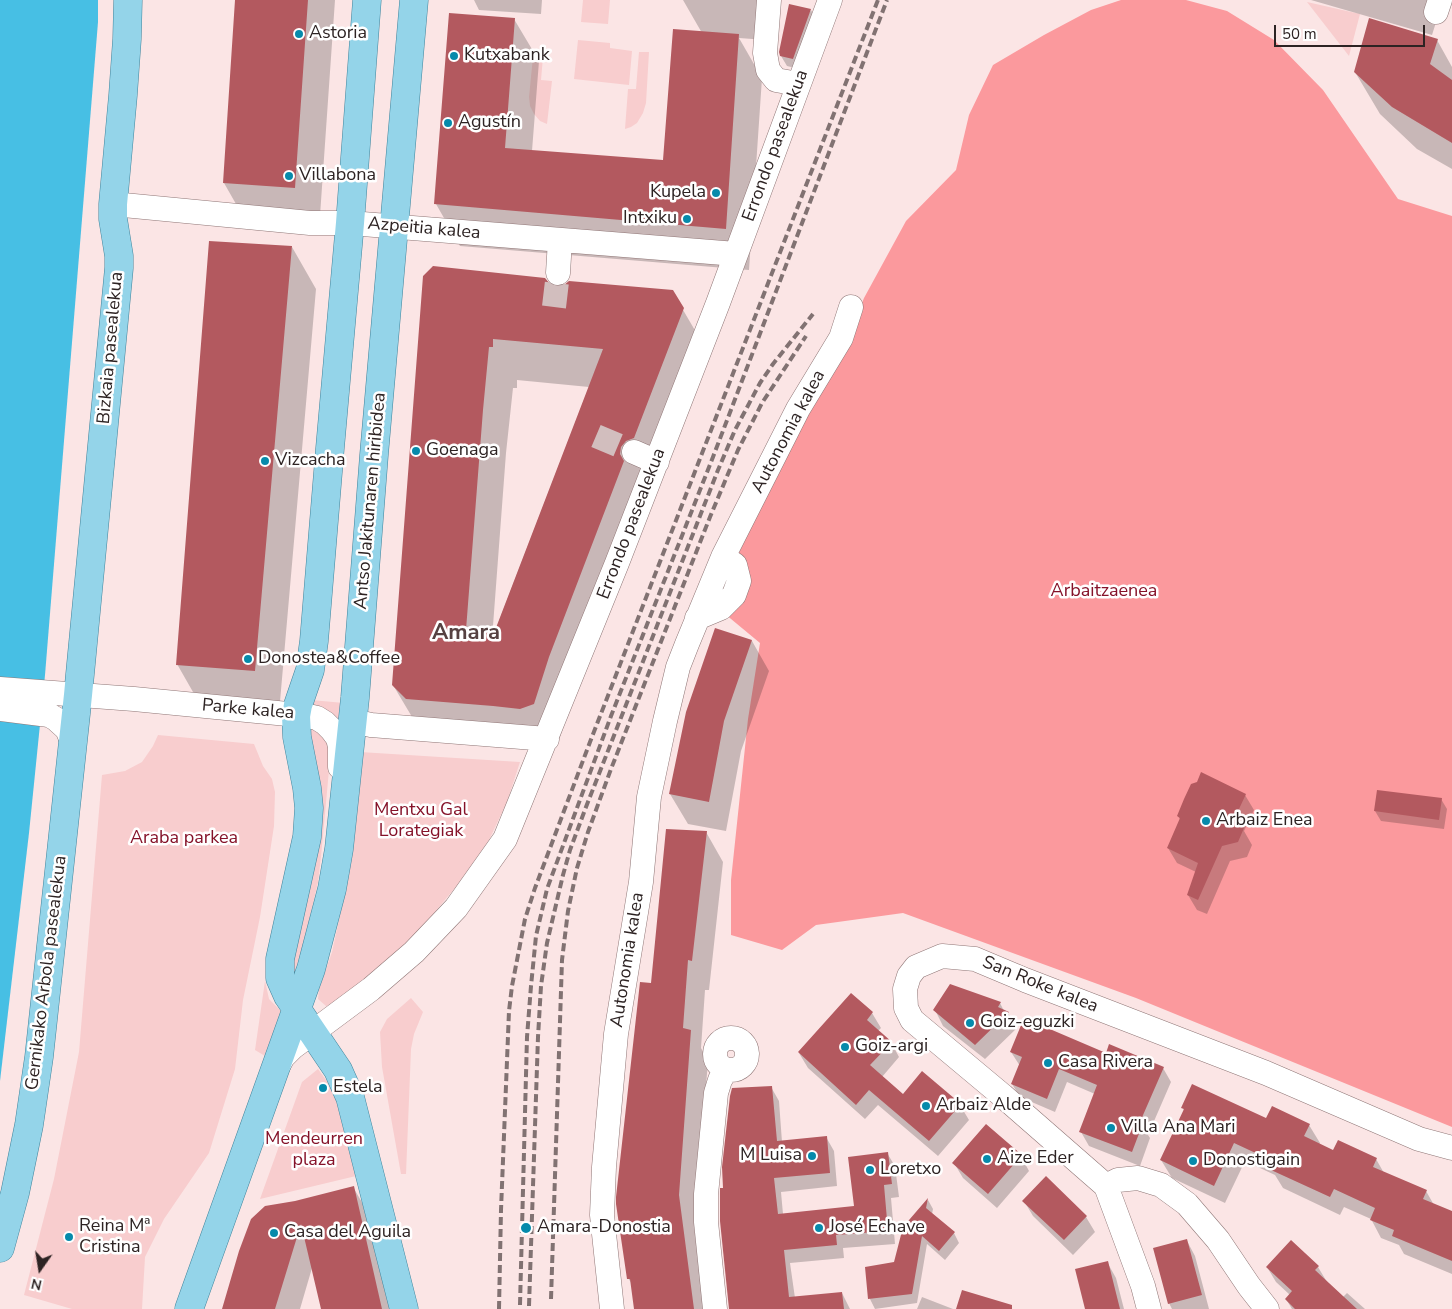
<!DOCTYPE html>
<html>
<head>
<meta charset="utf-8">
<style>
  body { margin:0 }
  #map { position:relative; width:1452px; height:1309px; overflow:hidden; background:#fbe5e5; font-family:"Nunito Sans",sans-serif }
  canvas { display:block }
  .north { position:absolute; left:15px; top:1244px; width:50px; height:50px; -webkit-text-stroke:4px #fff; paint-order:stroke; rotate:193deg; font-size:14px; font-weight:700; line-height:20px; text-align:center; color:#2d2323 }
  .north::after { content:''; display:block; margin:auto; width:18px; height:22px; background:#2d2323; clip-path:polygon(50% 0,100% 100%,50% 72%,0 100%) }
  .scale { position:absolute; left:1274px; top:25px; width:151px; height:22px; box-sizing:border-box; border:2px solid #2d2323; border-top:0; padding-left:6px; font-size:15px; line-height:18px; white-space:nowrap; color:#2d2323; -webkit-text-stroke:4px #fff; paint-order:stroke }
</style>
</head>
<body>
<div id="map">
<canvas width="1452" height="1309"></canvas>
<div class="north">N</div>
<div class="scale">50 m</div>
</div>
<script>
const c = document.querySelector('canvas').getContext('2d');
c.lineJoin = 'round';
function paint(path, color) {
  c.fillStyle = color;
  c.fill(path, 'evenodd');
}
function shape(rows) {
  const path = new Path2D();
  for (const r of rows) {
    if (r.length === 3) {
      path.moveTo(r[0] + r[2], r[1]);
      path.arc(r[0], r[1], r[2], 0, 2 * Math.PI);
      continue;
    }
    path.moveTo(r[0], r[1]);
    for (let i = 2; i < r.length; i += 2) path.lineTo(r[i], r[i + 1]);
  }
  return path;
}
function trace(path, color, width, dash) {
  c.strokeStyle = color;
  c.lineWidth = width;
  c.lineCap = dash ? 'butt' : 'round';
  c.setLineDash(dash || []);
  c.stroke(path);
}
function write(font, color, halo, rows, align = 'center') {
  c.font = font + ' "Nunito Sans",sans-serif';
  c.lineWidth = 5;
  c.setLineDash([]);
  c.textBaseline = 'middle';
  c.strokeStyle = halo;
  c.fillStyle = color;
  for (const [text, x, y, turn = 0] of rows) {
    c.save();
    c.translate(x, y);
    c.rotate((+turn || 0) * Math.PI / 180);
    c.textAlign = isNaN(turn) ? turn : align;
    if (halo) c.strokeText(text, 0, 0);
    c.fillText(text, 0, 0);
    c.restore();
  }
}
const green = shape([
  [583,0,610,0,608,24,581,22],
  [1307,2,1360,14,1349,56],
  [578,40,610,43,610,48,632,51,629,85,574,79],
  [639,52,649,52,646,103,643,113,637,123,631,127,625,129,628,89,636,89],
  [533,56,543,57,541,80,552,81,547,124,540,121,534,114,530,106,529,97],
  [311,700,344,703,342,722,322,707,311,705],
  [309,729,313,729,321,734,326,741,330,751,330,759,321,857,318,882,305,939,294,974,292,973],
  [158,735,254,744,263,766,272,779,275,792,274,826,260,917,243,1000,235,1069,209,1153,164,1219,145,1257,142,1309,72,1309,24,1295,54,1179,79,1052,102,775,125,771,142,762,153,746],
  [360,752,520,762,507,802,489,840,459,883,419,931,340,1004,326,1006,318,999,319,989,332,952,347,883],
  [265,981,269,999,281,1011,265,1056,255,1050],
  [411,998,423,1012,414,1034,411,1049,406,1174,401,1174,382,1067,380,1032,387,1019],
  [318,1069,337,1095,356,1176,260,1199,302,1082]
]);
const forest = shape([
  [1121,0,1186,0,1227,11,1274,40,1323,90,1398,199,1452,216,1452,1127,1136,998,903,913,816,925,782,950,731,935,731,880,748,719,760,643,725,614,736,550,804,416,840,359,864,298,906,221,956,170,969,115,993,65,1044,35,1091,10]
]);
const water = shape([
  [0,0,98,0,98,22,45,675,29,833,0,1081]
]);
const shadow = shape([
  [236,0,335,0,319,230,248,225,224,183],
  [474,0,542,0,541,14,479,10],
  [683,0,769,0,766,40,739,38,762,78,749,270,460,246,436,204,450,14,514,19,539,61,532,151,665,161,702,33],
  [1311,0,1443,0,1432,35],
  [811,10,816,20,799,69,787,66,781,56],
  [1437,40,1452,67,1452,169,1417,149,1380,114,1355,72],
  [292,247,316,289,279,713,201,706,177,664],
  [424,276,549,285,557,288,672,291,707,351,573,699,557,746,545,751,418,727,393,685],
  [517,380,589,387,492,639,506,453,513,388,517,388],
  [715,630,752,641,769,671,741,751,726,831,688,824,670,794],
  [1245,795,1254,810,1244,831,1252,845,1247,857,1230,861,1207,914,1197,910,1188,895,1196,872,1177,863,1168,848,1181,821,1178,816],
  [1441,799,1447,809,1444,829,1381,821,1375,811],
  [706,832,723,862,709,990,705,990,701,1048,708,1061,695,1225,707,1309,635,1309,632,1284,628,1278,652,985],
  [851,995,872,1013,881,1028,878,1031,891,1042,899,1057,882,1077,903,1096,960,1105,969,1120,938,1156,878,1105,865,1119,808,1068,799,1053],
  [1000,1003,1004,1011,1008,1013,1017,1028,985,1059,943,1026,935,1010],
  [1011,1052,1106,1054,1163,1068,1171,1082,1148,1135,1150,1138,1140,1166,1089,1146,1081,1132,1095,1094,1067,1082,1055,1112,1020,1097,1012,1084,1020,1066],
  [771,1087,779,1101,782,1142,826,1137,834,1151,837,1186,781,1192,783,1214,856,1207,887,1153,895,1166,899,1197,891,1198,895,1244,843,1248,844,1258,790,1263,795,1298,842,1293,850,1309,730,1309,725,1189],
  [1183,1108,1309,1125,1320,1143,1319,1145,1334,1151,1376,1159,1384,1173,1426,1191,1434,1205,1452,1212,1452,1274,1404,1254,1399,1245,1381,1238,1371,1219,1344,1207,1340,1215,1283,1188,1275,1175,1245,1161,1225,1203,1172,1178,1161,1160,1184,1111],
  [1021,1156,1029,1171,997,1208,963,1178,954,1163],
  [353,1187,370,1216,391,1309,322,1309,312,1268,300,1309,224,1309,295,1202],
  [928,1200,933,1209,932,1214,954,1233,959,1243,945,1260,927,1244,917,1303,875,1309,870,1299,867,1268,895,1263,904,1227],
  [1024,1201,1086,1217,1095,1232,1073,1255,1033,1216],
  [1187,1241,1195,1256,1209,1309,1172,1309,1169,1303],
  [1291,1241,1318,1267,1327,1282,1343,1297,1347,1293,1365,1309,1292,1309,1286,1299,1290,1295,1276,1282,1267,1267],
  [1107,1262,1116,1278,1124,1309,1086,1309],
  [922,1297,953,1309,917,1309]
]);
const building = shape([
  [235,0,308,0,295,188,223,183],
  [789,4,811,9,793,59,780,56,779,52],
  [449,13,515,18,505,148,663,160,673,29,739,34,726,229,434,204],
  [1369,18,1438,39,1430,64,1452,80,1452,143,1392,107,1354,72],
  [209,241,292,246,255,671,176,665],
  [433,266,545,278,550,284,557,287,564,285,569,281,673,290,684,308,634,438,626,441,621,447,620,454,624,461,549,657,534,704,520,709,493,706,406,699,392,685,423,276],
  [493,339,603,349,494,633,466,630,483,410,489,347,493,347],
  [715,628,752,640,724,721,709,802,669,794,686,712],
  [1201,772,1246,794,1232,824,1244,828,1238,842,1222,846,1198,900,1187,895,1198,863,1167,848,1180,818,1177,816,1184,799,1191,784,1197,782],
  [1377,790,1442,798,1439,820,1374,811],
  [666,829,707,831,692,961,688,960,683,1028,691,1030,679,1195,694,1309,634,1309,630,1279,627,1279,616,1204,616,1197,640,982,651,983],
  [950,984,1001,1002,998,1007,1009,1012,975,1045,933,1010],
  [851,993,873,1012,867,1020,892,1042,870,1065,903,1094,922,1071,961,1104,929,1141,869,1090,856,1105,798,1052],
  [1024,1018,1106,1053,1109,1044,1164,1067,1140,1122,1143,1123,1132,1152,1079,1132,1097,1085,1059,1069,1047,1099,1011,1084,1022,1057,1010,1052],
  [1192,1084,1266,1118,1272,1106,1310,1124,1304,1136,1333,1150,1338,1140,1377,1158,1373,1167,1427,1190,1423,1199,1452,1211,1452,1261,1392,1236,1394,1230,1370,1220,1375,1208,1334,1189,1330,1197,1271,1170,1275,1162,1234,1143,1214,1186,1160,1160,1184,1109,1181,1108],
  [772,1086,777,1141,827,1136,830,1173,774,1178,778,1214,854,1206,848,1157,888,1152,892,1184,884,1185,888,1231,836,1235,837,1245,784,1250,789,1297,842,1292,844,1309,729,1309,720,1221,720,1188,723,1188,722,1167,730,1096,732,1088],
  [986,1124,1022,1155,988,1194,952,1163],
  [1046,1176,1087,1216,1064,1240,1022,1201],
  [354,1186,382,1309,321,1309,301,1224,275,1309,222,1309,239,1251,251,1219,265,1206,295,1201],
  [928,1198,926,1208,955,1232,939,1251,922,1236,912,1294,868,1299,865,1267,894,1262,903,1227],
  [1187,1239,1202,1295,1168,1304,1153,1248],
  [1291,1240,1319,1266,1315,1270,1357,1309,1295,1309,1285,1299,1292,1291,1266,1267],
  [1108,1261,1120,1309,1085,1309,1075,1269],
  [962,1290,1012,1305,1012,1309,956,1309]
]);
const minorTunnel = shape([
  [554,307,558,273],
  [596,436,634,452]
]);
const minor = shape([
  [769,0,765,53,768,70,776,80,798,84],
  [1436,12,1440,0],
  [113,204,310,223,350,223,736,254],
  [558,273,560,240],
  [634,452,657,462],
  [697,618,721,608,734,595,739,581,735,565,723,557],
  [0,689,134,699,308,716,317,718,325,723,332,730,338,738,340,747,340,767],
  [0,709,49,715,56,719,67,729,73,743],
  [353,721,371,725,547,739],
  [731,1054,16],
  [278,1066,283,1057,293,1047,371,989,414,952,456,908,505,839,617,563,718,303,830,0],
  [1106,1186,1118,1180,1138,1178,1161,1185,1187,1204,1218,1240,1249,1286,1267,1309],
  [612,1309,602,1215,604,1167,616,1034,641,882,649,797,665,721,678,667,687,644,723,557,798,409,841,338,851,307],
  [715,1309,706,1222,706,1194,716,1093,720,1080,726,1070],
  [1149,1309,1143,1286,1106,1186,1003,1096,912,1020,906,1008,905,989,909,976,916,967,942,956,975,959,1025,980,1266,1073,1419,1139,1452,1148]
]);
const major = shape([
  [367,0,350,223,330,448,314,641,310,670,298,705,296,716,297,737,307,788,309,808,307,837,280,959,280,978,288,996,338,1070,350,1097,404,1309],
  [0,1248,15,1193,29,1125,39,1057,78,695,119,268,119,256,113,219,113,204,123,95,127,39,128,0],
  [189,1309,311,969,332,889,339,849,355,698,374,455,414,0]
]);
const rail = shape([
  [551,1299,562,960,568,911,577,868,588,832,611,769,710,517,738,450,762,403,806,336],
  [520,1305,527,1037,531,986,536,936,547,889,611,716,713,457,887,0],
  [529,1306,538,1037,541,986,547,943,563,875,570,850,586,807,718,470,735,430,760,383,773,364,813,314],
  [499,1309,501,1210,509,1011,512,986,525,919,535,888,590,742,878,0]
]);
const markers = [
  [299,34,5,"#068aab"],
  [454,56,5,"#068aab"],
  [448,123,5,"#068aab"],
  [289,176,5,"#068aab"],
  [716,193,5,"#068aab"],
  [687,219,5,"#068aab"],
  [416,451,5,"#068aab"],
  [265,461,5,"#068aab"],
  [248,659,5,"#068aab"],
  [1206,821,5,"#068aab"],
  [970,1023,5,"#068aab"],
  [845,1047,5,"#068aab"],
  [1048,1063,5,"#068aab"],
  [323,1088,5,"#068aab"],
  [926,1106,5,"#068aab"],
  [1111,1128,5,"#068aab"],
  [812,1156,5,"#068aab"],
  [987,1159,5,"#068aab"],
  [1193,1161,5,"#068aab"],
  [870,1170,5,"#068aab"],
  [526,1228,6,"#068aab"],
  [819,1228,5,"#068aab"],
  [274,1233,5,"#068aab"],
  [69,1237,5,"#068aab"]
];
const poiNames = [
  ["Astoria",309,34],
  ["Kutxabank",464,56],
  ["Agustín",458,123],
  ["Villabona",299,176],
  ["Kupela",706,193,"right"],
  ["Intxiku",677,219,"right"],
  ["Goenaga",426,451],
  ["Vizcacha",275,461],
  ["Donostea&Coffee",258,659],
  ["Arbaiz Enea",1216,821],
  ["Goiz-eguzki",980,1023],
  ["Goiz-argi",855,1047],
  ["Casa Rivera",1058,1063],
  ["Estela",333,1088],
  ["Arbaiz Alde",936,1106],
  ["Villa Ana Mari",1121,1128],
  ["M Luisa",802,1156,"right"],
  ["Aize Eder",997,1159],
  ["Donostigain",1203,1161],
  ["Loretxo",880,1170],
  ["Reina Mª",79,1227],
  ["Cristina",79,1248],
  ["Amara-Donostia",537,1228],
  ["José Echave",829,1228],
  ["Casa del Aguila",284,1233]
];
const streetNames = [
  ["Errondo pasealekua",776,146,-70],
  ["Azpeitia kalea",424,229,5],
  ["Bizkaia pasealekua",111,348,-85],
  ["Autonomia kalea",789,432,-62],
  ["Antso Jakitunaren hiribidea",371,501,-85],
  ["Errondo pasealekua",632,524,-69],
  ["Parke kalea",248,710,5],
  ["Autonomia kalea",628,960,-81],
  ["Gernikako Arbola pasealekua",47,973,-83],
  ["San Roke kalea",1040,985,22]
];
const parkNames = [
  ["Arbaitzaenea",1104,592],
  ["Mentxu Gal",421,811],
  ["Lorategiak",421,832],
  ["Araba parkea",184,839],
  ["Mendeurren",314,1140],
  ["plaza",314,1161]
];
const districtNames = [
  ["Amara",466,634]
];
paint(green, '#f8cdce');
paint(forest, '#fb999d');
paint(water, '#47bfe4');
paint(shadow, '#0003');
paint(building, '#b3595f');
trace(minorTunnel, '#d2bebe', 24, [24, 12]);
trace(minor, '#8f7676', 25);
trace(major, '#41849b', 29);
trace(minor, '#fff', 24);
trace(major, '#94d4e9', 28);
trace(rail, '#817272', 4, [8, 4]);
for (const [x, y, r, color] of markers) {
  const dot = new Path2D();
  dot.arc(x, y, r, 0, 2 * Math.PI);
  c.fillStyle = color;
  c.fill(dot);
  trace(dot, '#fff', 2);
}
write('18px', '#2d2323', '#fff', poiNames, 'left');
write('18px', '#2d2323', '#fff', streetNames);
write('18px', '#851229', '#fff', parkNames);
write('bold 22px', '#564141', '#fff', districtNames);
</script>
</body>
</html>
